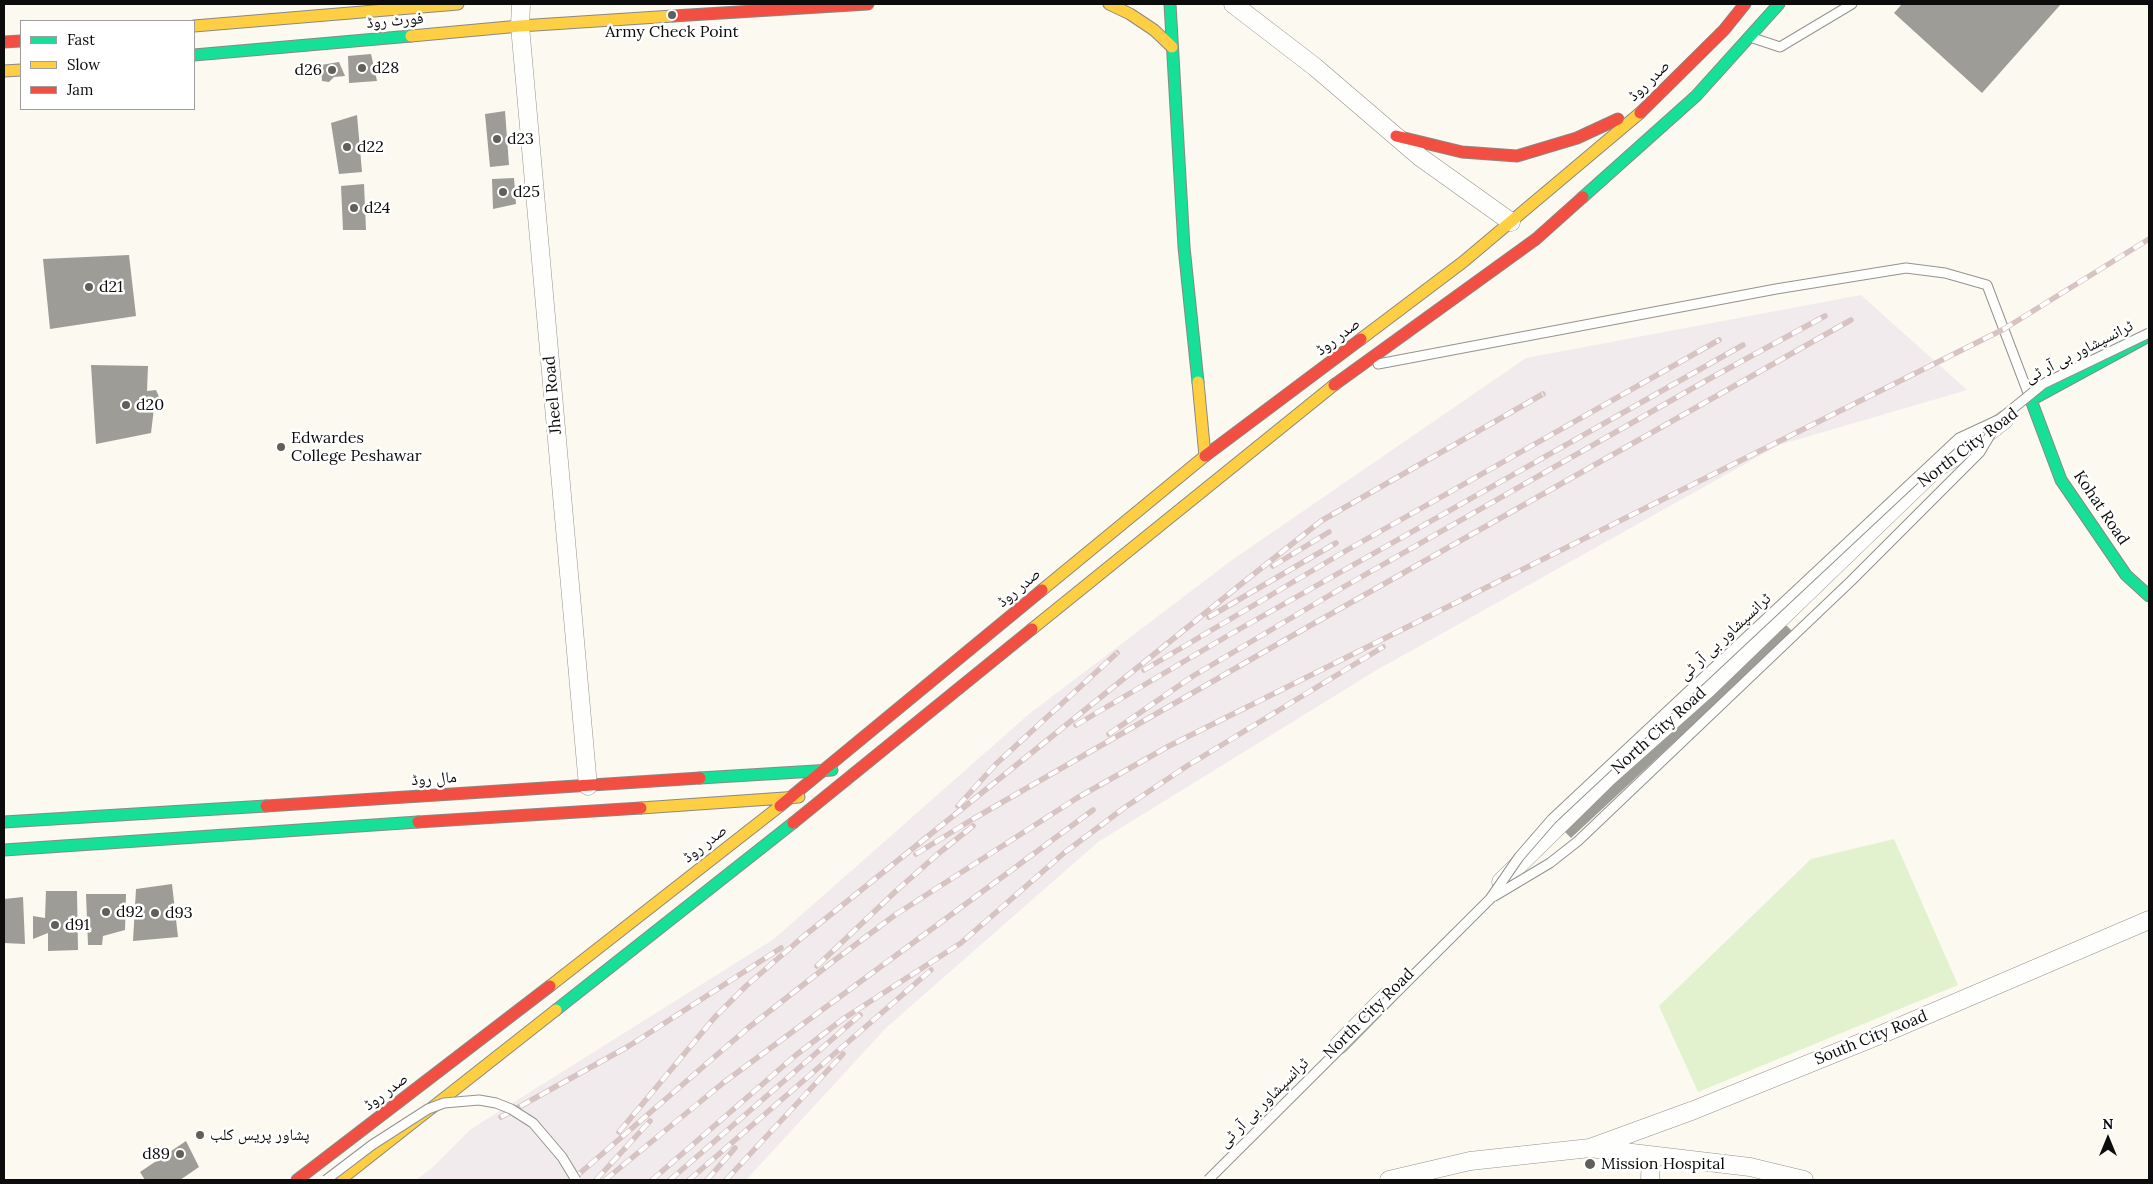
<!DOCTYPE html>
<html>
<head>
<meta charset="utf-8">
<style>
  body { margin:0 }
  #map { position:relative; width:2153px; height:1184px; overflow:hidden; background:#fbf9f0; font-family:Lora,serif }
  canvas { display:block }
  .frame { position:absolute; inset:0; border:5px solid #0c0c0c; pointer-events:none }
  .legend { position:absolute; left:20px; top:20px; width:175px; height:90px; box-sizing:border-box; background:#fff; border:1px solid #9e9e9e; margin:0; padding:6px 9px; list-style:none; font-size:15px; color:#0c0c0c }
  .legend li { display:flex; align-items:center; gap:10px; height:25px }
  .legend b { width:25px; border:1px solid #9e9e9e }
  .north { position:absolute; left:2083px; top:1114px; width:50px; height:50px; -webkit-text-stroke:4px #fff; paint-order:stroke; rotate:0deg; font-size:14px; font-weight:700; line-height:20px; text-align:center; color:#0c0c0c }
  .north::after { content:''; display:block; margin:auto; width:18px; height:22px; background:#0c0c0c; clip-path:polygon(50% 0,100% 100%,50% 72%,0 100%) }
</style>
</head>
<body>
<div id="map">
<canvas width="2153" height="1184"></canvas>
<div class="frame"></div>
<ul class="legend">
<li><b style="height:6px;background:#16e098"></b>Fast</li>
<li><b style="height:6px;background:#ffcf43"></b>Slow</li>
<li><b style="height:6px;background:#f24e42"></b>Jam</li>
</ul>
<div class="north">N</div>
</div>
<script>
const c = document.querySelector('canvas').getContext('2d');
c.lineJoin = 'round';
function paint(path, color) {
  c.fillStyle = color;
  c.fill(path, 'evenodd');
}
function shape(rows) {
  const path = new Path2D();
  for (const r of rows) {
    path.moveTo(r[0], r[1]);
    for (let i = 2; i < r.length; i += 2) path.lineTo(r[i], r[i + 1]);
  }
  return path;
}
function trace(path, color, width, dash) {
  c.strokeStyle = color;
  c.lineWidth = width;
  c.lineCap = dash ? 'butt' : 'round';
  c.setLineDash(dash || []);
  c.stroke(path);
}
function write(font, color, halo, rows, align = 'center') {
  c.font = font + ' Lora,"Noto Naskh Arabic",serif';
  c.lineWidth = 5;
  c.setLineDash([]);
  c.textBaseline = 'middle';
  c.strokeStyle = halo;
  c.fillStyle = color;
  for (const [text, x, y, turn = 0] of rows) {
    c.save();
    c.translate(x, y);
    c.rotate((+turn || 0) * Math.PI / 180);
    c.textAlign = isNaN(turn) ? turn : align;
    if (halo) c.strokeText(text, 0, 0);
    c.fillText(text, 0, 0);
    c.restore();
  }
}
const industrial = shape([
  [1861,295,1967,390,1779,445,1375,671,1098,842,886,1028,746,1180,416,1180,432,1168,471,1129,774,939,1029,714,1232,560,1526,358]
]);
const green = shape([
  [1894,839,1958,985,1698,1092,1659,1006,1811,859]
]);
const building = shape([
  [1902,4,2061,4,1982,93,1894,13],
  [371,54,377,81,349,83,348,56],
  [339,62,345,76,334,77,329,82,322,81,321,65],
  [505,111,509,165,490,167,485,114],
  [357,115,362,172,339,174,331,123],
  [514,178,516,204,493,209,492,179],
  [364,184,366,230,343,230,341,186],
  [129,255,136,316,50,329,43,259],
  [91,365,148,366,147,391,156,390,162,403,154,408,151,433,96,444],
  [1775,614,1793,632,1571,838,1553,820],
  [172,884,178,937,133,941,136,889],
  [46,891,77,891,78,950,48,951,48,933,33,939,33,916,45,918],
  [86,894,126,894,125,930,103,936,102,945,88,945],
  [23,897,25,944,4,943,4,899],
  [186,1141,199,1167,180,1180,145,1180,140,1172]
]);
const lane = shape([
  [1753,38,1780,47,1852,4],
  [1378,364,1776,289,1906,268,1945,273,1987,285,2030,398]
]);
const street = shape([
  [521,4,520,26,588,786],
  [1233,4,1315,67,1420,157,1511,222],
  [1501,882,1608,777,1707,689,1935,469,1961,453,2004,420],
  [1339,1045,1387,996],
  [1590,1148,1694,1110,1880,1035,2149,920],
  [1389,1180,1470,1161,1590,1148,1750,1167,1804,1180],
  [1650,1180,1651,1156]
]);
const fast = shape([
  [1170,4,1184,247,1198,382],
  [194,55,411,36],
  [1583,197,1696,96,1779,4],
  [2145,338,2031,400,2061,480,2126,575,2149,596],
  [700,778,832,770],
  [4,822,266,806],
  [4,850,418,822],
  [556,1010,793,823]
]);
const slow = shape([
  [1109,4,1130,14,1154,30,1172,47],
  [194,26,458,4],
  [411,36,520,26,673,16],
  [4,71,21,70],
  [1361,339,1463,262,1640,113],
  [1198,382,1205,456],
  [1042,590,1205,456],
  [1032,629,1334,385],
  [641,808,799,797],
  [550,986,780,806],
  [340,1180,556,1010]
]);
const jam = shape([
  [673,16,868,4],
  [4,42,21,41],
  [1640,113,1724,30,1745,4],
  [1396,136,1462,152,1517,156,1577,138,1618,119],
  [1334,385,1536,239,1583,197],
  [1205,456,1361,339],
  [266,806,700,778],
  [780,806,1042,590],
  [418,822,641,808],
  [793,823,1032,629],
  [297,1180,550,986]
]);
const rail = shape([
  [1273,566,1329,532],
  [1209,617,1336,543],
  [1144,670,1349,549,1719,340],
  [1076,725,1229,635,1743,345],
  [1109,734,1193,676,1347,585,1709,379,1825,316],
  [958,806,996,764,1117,653],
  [916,854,973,819,1290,637,1851,320],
  [817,966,896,891,939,853,973,826],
  [501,1117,629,1046,781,948],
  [619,1132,715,1017,746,986,804,936,1245,581,1321,521,1543,394],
  [572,1180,748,1028,831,963,895,915,1077,798,1169,746,2004,329,2149,239],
  [596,1180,650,1121],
  [605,1180,723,1083,1093,810],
  [652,1180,796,1055,843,1019,961,943,1064,853,1124,808,1187,766,1383,647],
  [670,1180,860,1015],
  [689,1180,931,970],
  [707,1180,735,1148],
  [726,1180,843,1054]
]);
const laneBridge = shape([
  [1493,897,1550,863,1578,841,1851,581,1980,452,1999,420],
  [326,1180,372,1145,428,1109,444,1103,479,1100,496,1103,511,1109,533,1123,562,1157,576,1180],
  [1208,1180,1490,899,1519,857,1552,819,1959,438,2000,419,2043,384,2149,333]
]);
const markers = [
  [672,15,5,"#605f5c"],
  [362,68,5,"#605f5c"],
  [332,70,5,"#605f5c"],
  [497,139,5,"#605f5c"],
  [347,147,5,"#605f5c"],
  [503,192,5,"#605f5c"],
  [354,208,5,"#605f5c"],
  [89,287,5,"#605f5c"],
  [126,405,5,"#605f5c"],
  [281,447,5,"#605f5c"],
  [106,912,5,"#605f5c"],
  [155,913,5,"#605f5c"],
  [55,925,5,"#605f5c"],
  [200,1135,5,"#605f5c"],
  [180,1154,5,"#605f5c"],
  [1590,1164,6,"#605f5c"]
];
const streetNames = [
  ["فورٹ روڈ",395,21,-5],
  ["صدر روڈ",1649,81,-44],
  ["صدر روڈ",1338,337,-37],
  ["ٹرانسپشاور بی آر ٹی",2079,352,-27],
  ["Jheel Road",553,395,-95],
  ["North City Road",1968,448,-37],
  ["Kohat Road",2101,508,56],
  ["صدر روڈ",1019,588,-40],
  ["ٹرانسپشاور بی آر ٹی",1725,637,-43],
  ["North City Road",1659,731,-42],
  ["مال روڈ",434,779,-4],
  ["صدر روڈ",705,844,-38],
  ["North City Road",1369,1014,-45],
  ["South City Road",1871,1038,-22],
  ["صدر روڈ",386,1092,-37],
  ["ٹرانسپشاور بی آر ٹی",1264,1103,-45]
];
const poiNames = [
  ["Army Check Point",672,32,"center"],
  ["d28",372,68],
  ["d26",322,70,"right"],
  ["d23",507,139],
  ["d22",357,147],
  ["d25",513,192],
  ["d24",364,208],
  ["d21",99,287],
  ["d20",136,405],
  ["Edwardes",291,438],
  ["College Peshawar",291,456],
  ["d92",116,912],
  ["d93",165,913],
  ["d91",65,925],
  ["پشاور پریس کلب",210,1135],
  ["d89",170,1154,"right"],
  ["Mission Hospital",1601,1164]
];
paint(industrial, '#f2ebee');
paint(green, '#e3f2ce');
paint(building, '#9e9c96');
trace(lane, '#94938f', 11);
trace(street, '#94938f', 19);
trace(fast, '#8a8985', 13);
trace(slow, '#8a8985', 13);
trace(jam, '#8a8985', 13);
trace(lane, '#fefefd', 9);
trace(street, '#fefefd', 18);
trace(fast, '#16e098', 11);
trace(slow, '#ffcf43', 11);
trace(jam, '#f24e42', 11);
trace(rail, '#d8c3c3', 5.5);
trace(rail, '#fff', 4, [11]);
trace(laneBridge, '#94938f', 11, []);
trace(laneBridge, '#fefefd', 9);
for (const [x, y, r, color] of markers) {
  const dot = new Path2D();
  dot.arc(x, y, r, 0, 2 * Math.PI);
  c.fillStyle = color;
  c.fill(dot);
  trace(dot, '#fff', 2);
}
write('16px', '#0c0c0c', '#fff', streetNames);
write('16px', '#0c0c0c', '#fff', poiNames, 'left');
</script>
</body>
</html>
